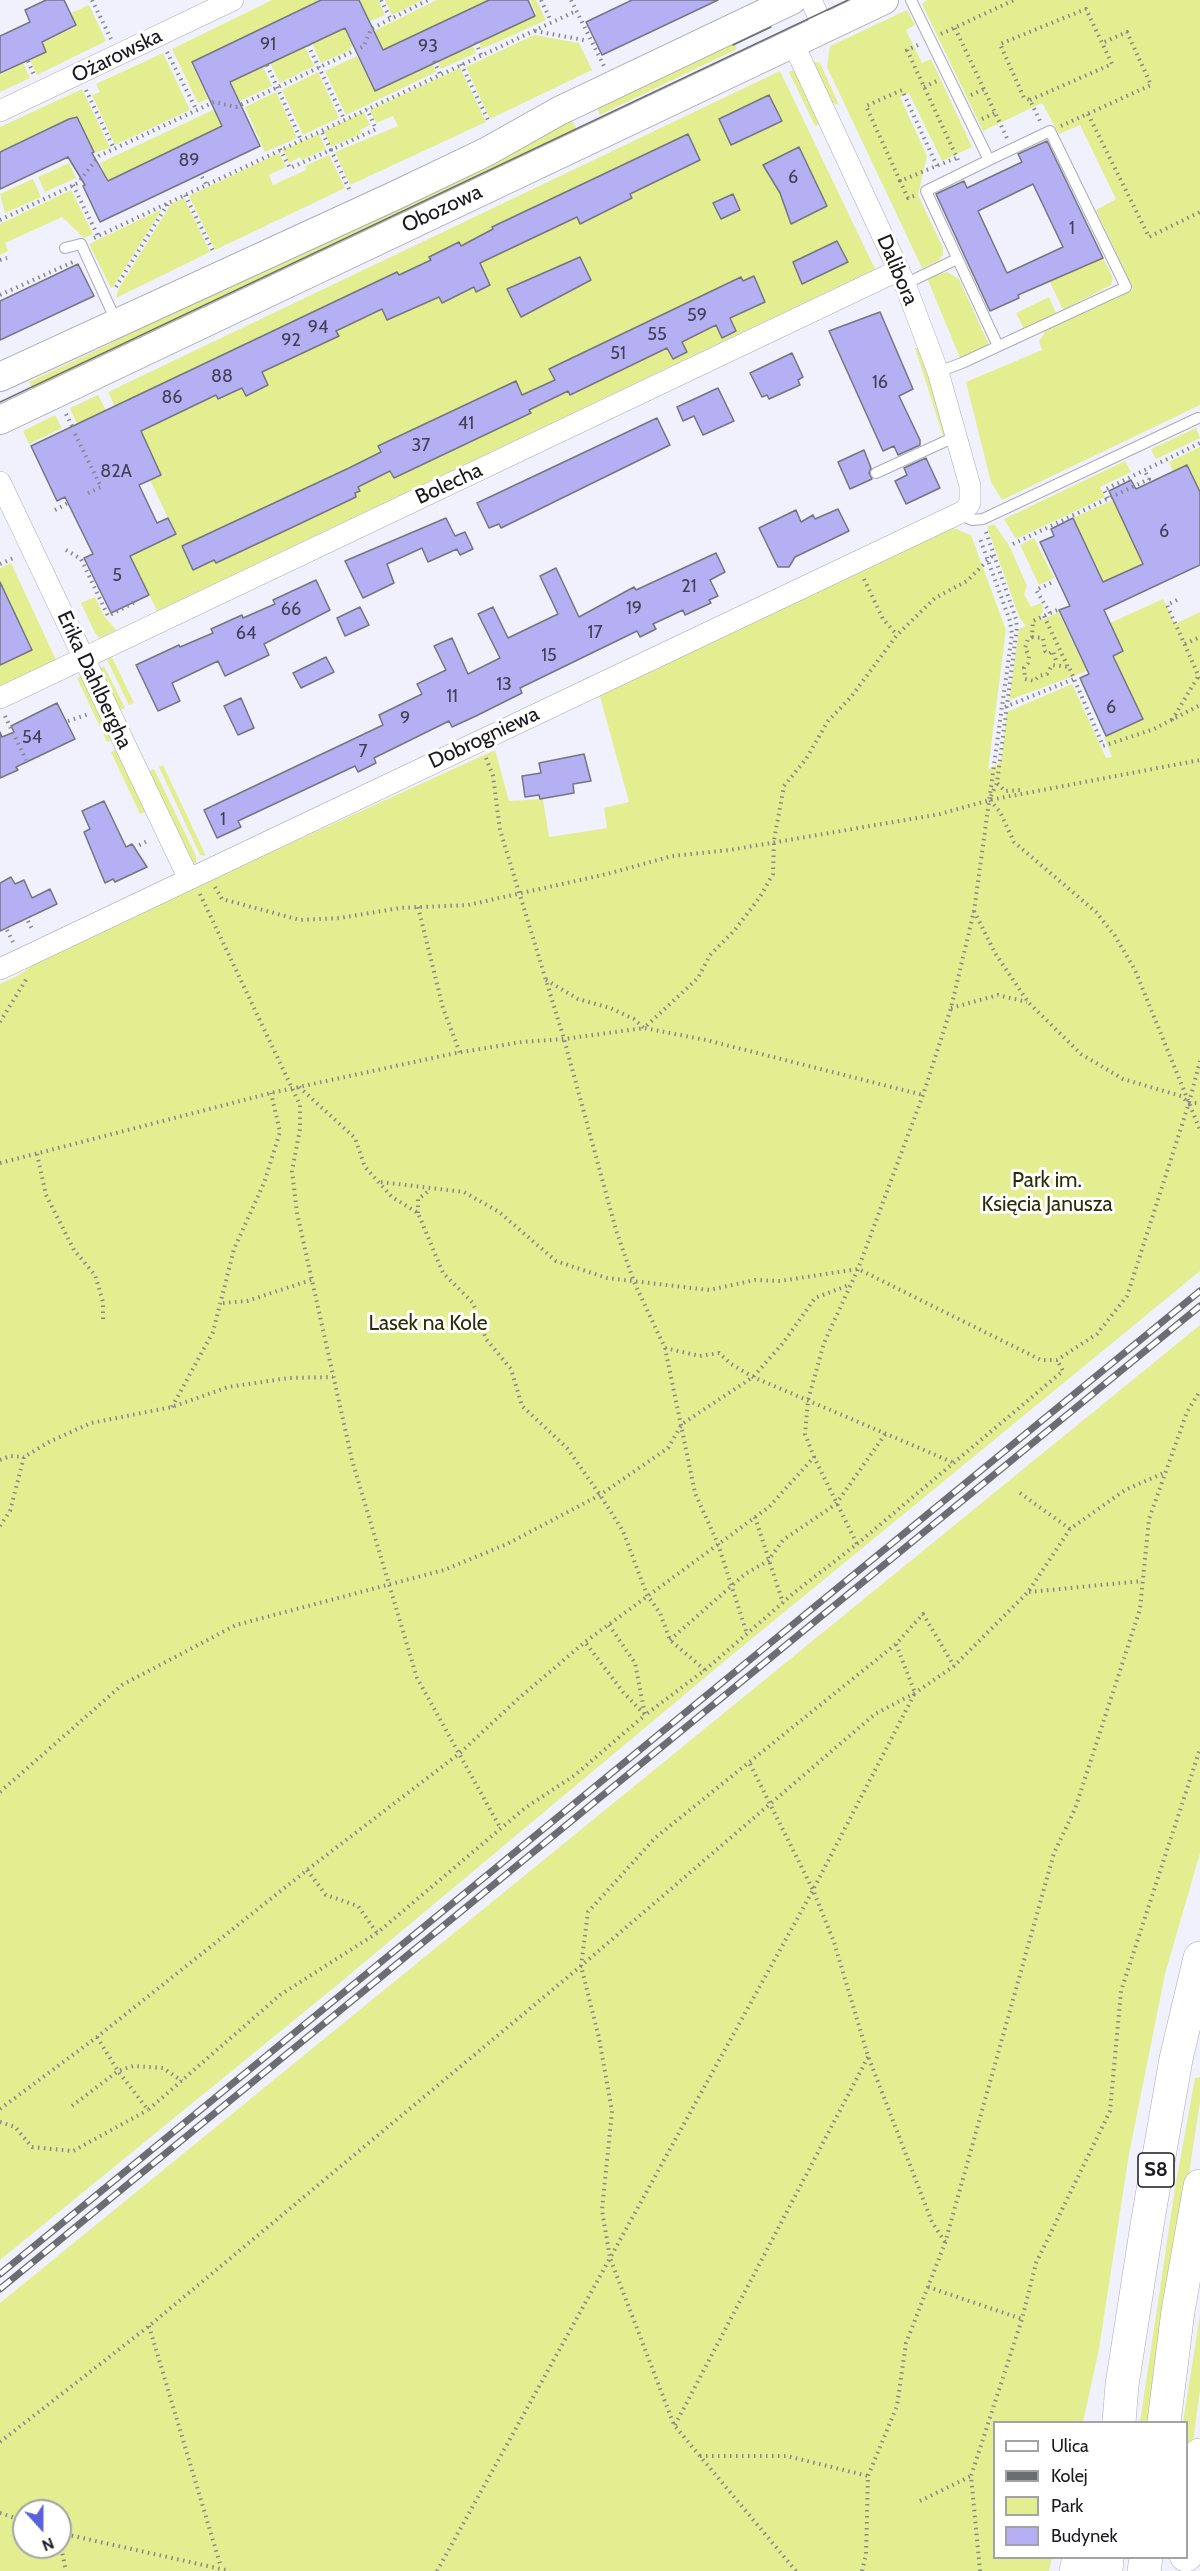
<!DOCTYPE html>
<html>
<head>
<meta charset="utf-8">
<style>
  body { margin:0 }
  #map { position:relative; width:1200px; height:2571px; overflow:hidden; background:#f1f1fd; font-family:Cabin,sans-serif }
  canvas { display:block }
  .legend { position:absolute; left:993px; top:2421px; width:195px; height:138px; box-sizing:border-box; background:#fff; border:2px solid #a3a3a5; margin:0; padding:8px 10px; list-style:none; font-size:18px; color:#1a1a1e }
  .legend li { display:flex; align-items:center; gap:12px; height:30px }
  .legend b { width:30px; border:2px solid #a3a3a5 }
  .north { position:absolute; left:12px; top:2499px; width:60px; height:60px; box-sizing:border-box; background:#fff; border:2px solid #a3a3a5; border-radius:50%; rotate:159deg; font-size:16px; font-weight:700; line-height:24px; text-align:center; color:#1a1a1e }
  .north::after { content:''; display:block; margin:auto; width:21px; height:27px; background:#5a62da; clip-path:polygon(50% 0,100% 100%,50% 72%,0 100%) }
</style>
</head>
<body>
<div id="map">
<canvas width="1200" height="2571"></canvas>
<ul class="legend">
<li><b style="height:8px;background:#fff"></b>Ulica</li>
<li><b style="height:8px;background:#6c6c73"></b>Kolej</li>
<li><b style="height:16px;background:#e2ee90"></b>Park</li>
<li><b style="height:16px;background:#b5b0f4"></b>Budynek</li>
</ul>
<div class="north">N</div>
</div>
<script>
const c = document.querySelector('canvas').getContext('2d');
c.lineJoin = 'round';
function paint(path, color) {
  c.fillStyle = color;
  c.fill(path, 'evenodd');
}
function shape(rows) {
  const path = new Path2D();
  for (const r of rows) {
    path.moveTo(r[0], r[1]);
    for (let i = 2; i < r.length; i += 2) path.lineTo(r[i], r[i + 1]);
  }
  return path;
}
function trace(path, color, width, dash) {
  c.strokeStyle = color;
  c.lineWidth = width;
  c.lineCap = dash ? 'butt' : 'round';
  c.setLineDash(dash || []);
  c.stroke(path);
}
function write(font, color, halo, rows, align = 'center') {
  c.font = font + ' Cabin,sans-serif';
  c.lineWidth = 6;
  c.setLineDash([]);
  c.textBaseline = 'middle';
  c.strokeStyle = halo;
  c.fillStyle = color;
  for (const [text, x, y, turn = 0] of rows) {
    c.save();
    c.translate(x, y);
    c.rotate((+turn || 0) * Math.PI / 180);
    c.textAlign = isNaN(turn) ? turn : align;
    if (halo) c.strokeText(text, 0, 0);
    c.fillText(text, 0, 0);
    c.restore();
  }
}
const green = shape([
  [272,0,322,0,191,63,208,99,198,103,172,49],
  [360,0,378,0,385,15,370,21],
  [385,0,423,0,392,15],
  [437,0,491,0,383,50,374,31],
  [530,0,536,0,546,20,482,49,478,41,536,14],
  [927,0,1200,0,1200,405,1002,500,991,482,966,382,1042,350,1039,341,1046,330,1133,289,1096,210,1116,199,1080,125,1059,134,1042,103,983,131,922,4],
  [89,5,106,41,37,75,30,60,44,53,40,44,75,27,69,14],
  [907,10,915,25,906,30,922,63,931,59,972,147,942,161,909,93,900,97,927,156,918,195,943,248,943,255,938,261,922,268,827,67,830,46],
  [344,28,352,45,350,50,321,63,312,43],
  [534,35,579,43,592,70,490,119,466,67],
  [734,42,737,49,600,115,597,108],
  [472,44,476,53,441,69,437,60],
  [305,47,314,66,280,83,270,63],
  [163,53,190,110,115,145,92,95,100,92,96,84],
  [357,56,374,90,432,63,436,72,346,115,325,71],
  [812,61,820,63,839,105,832,103],
  [23,63,30,78,0,92,0,75],
  [263,67,272,86,240,101,231,82],
  [460,68,486,122,350,185,335,152,398,126,393,116,376,123,370,110],
  [795,69,822,123,815,126,789,72],
  [780,71,875,269,157,611,123,540,168,518,108,392],
  [318,72,339,118,303,135,282,90],
  [82,89,110,148,94,153,76,116,0,152,0,127],
  [276,92,297,138,265,152,245,107],
  [217,108,222,126,108,181,100,163],
  [364,112,370,125,360,130,362,133,331,147,324,131],
  [572,120,577,130,33,390,29,382,116,341,112,331],
  [319,134,326,149,302,160,300,157,289,163,283,150],
  [279,153,286,167,269,175,273,185,306,170,305,166,329,155,345,188,215,250,189,196],
  [69,163,76,178,45,192,38,177],
  [33,179,41,197,5,213,0,194],
  [71,190,93,234,84,238,62,217,5,243,8,251,0,255,0,224],
  [184,198,210,252,116,298,118,290,171,204],
  [162,209,113,287,111,288,89,244],
  [1103,258,1113,278,1111,285,1063,310,1049,280],
  [947,272,959,279,989,345,960,358,927,278],
  [1049,297,1056,313,1024,329,1016,313],
  [915,348,919,348,947,435,943,436],
  [98,395,106,410,77,424,70,408],
  [55,415,62,428,29,444,23,431],
  [1196,428,1200,438,1156,459,1151,449],
  [1200,447,1200,492,1187,465,1173,472,1169,462],
  [1125,461,1131,472,1100,487,1105,497,1016,539,1004,519],
  [1113,500,1143,564,1103,582,1073,518],
  [994,524,1009,545,1027,586,1024,594,1031,607,1042,603,1043,611,1040,616,1042,620,1058,612,1087,671,1009,700,1019,629,1026,626,1020,619,987,527],
  [951,527,971,535,1006,630,988,770,1001,762,1007,712,1072,684,1106,758,1112,757,1104,737,1143,719,1113,656,1123,651,1110,623,1163,599,1175,624,1200,612,1200,1271,732,1655,336,1986,0,2260,0,984,19,975,48,954,495,750,509,801,543,799,549,837,607,828,604,808,629,802,599,693],
  [1034,538,1054,578,1039,585,1020,545],
  [11,563,56,660,0,686,0,665,32,650,0,582,0,568],
  [95,597,104,616,116,630,100,638,95,633,81,603],
  [112,657,134,703,129,705,107,660],
  [104,666,125,708,118,710,99,669],
  [82,676,112,740,107,742,77,678],
  [117,749,147,811,140,814,111,752],
  [163,765,206,856,200,855,159,767],
  [154,769,196,856,196,864,192,862,148,772],
  [1200,1325,1200,1853,1165,1974,1129,2154,1099,2349,1083,2422,994,2422,994,2558,1052,2558,1049,2571,0,2571,0,2303],
  [24,2511,60,2511,60,2547,24,2547],
  [1200,2077,1200,2102,1151,2422,1140,2422,1175,2188,1195,2078],
  [1200,2315,1200,2389,1187,2486,1186,2422,1183,2422]
]);
const building = shape([
  [46,0,64,0,76,25,42,42,46,52,0,73,0,36,30,22,25,10,46,0],
  [321,0,359,0,383,50,489,0,528,0,535,16,375,91,345,28,230,82,260,146,100,222,83,186,85,185,68,157,0,189,0,152,69,119,77,117,94,152,92,153,108,181,222,126,192,62,321,0],
  [632,0,718,0,602,55,586,22,632,0],
  [769,95,782,121,731,145,719,119,769,95],
  [688,134,700,160,630,194,632,198,580,224,577,217,480,263,490,285,476,292,474,287,442,303,439,297,387,320,382,309,336,331,339,336,262,372,268,385,246,396,242,388,218,399,216,395,141,431,161,475,139,485,157,523,168,518,176,534,130,556,149,595,111,613,84,558,93,554,65,497,57,501,31,446,397,272,399,275,431,260,429,257,459,242,461,246,493,229,492,227,688,134],
  [1047,141,1103,258,1018,295,1019,298,990,311,936,194,964,181,967,188,1022,162,1018,154,1047,141],
  [1033,184,1063,247,1007,273,978,211,1033,184],
  [799,147,827,206,791,224,780,193,763,165,799,147],
  [733,194,740,210,721,219,713,203,733,194],
  [837,241,848,262,802,284,793,262,837,241],
  [580,257,591,280,521,317,507,289,580,257],
  [78,264,94,296,0,340,0,301,78,264],
  [754,276,765,302,730,318,736,331,722,338,716,325,682,342,687,352,673,359,667,348,570,395,568,391,529,410,531,413,394,478,390,471,358,487,360,491,355,493,356,497,293,527,216,563,214,560,193,570,182,546,349,468,381,452,378,446,516,381,522,395,555,380,549,369,741,277,743,281,754,276],
  [880,312,913,389,899,396,920,440,920,445,898,455,894,446,883,451,829,331,880,312],
  [792,353,803,377,798,380,800,385,769,399,767,395,762,397,750,373,792,353],
  [718,388,734,421,703,435,694,416,683,421,677,407,718,388],
  [657,418,670,445,501,528,499,524,489,528,477,503,657,418],
  [864,450,871,468,869,473,872,479,850,489,838,462,864,450],
  [926,458,940,488,906,504,895,481,907,475,904,468,926,458],
  [1187,465,1200,492,1200,565,1104,610,1123,651,1113,656,1143,719,1106,736,1080,678,1089,674,1059,610,1070,606,1040,542,1054,536,1051,529,1073,518,1103,582,1143,564,1109,491,1131,480,1136,489,1187,465],
  [838,509,849,531,795,557,789,567,778,567,759,528,796,510,801,522,813,515,815,519,838,509],
  [446,518,455,536,465,532,473,549,460,555,457,549,428,562,422,548,387,564,394,583,363,598,345,561,446,518],
  [716,553,725,572,710,580,718,596,709,600,711,603,685,615,683,610,653,624,656,629,640,637,637,631,520,688,522,693,476,716,452,727,449,721,374,758,376,763,358,772,355,766,238,821,241,827,217,838,204,810,383,725,379,715,422,694,417,684,446,670,434,646,452,638,468,674,500,658,478,614,493,607,508,638,558,614,540,576,556,568,579,617,634,587,636,590,716,553],
  [316,580,330,610,264,644,269,655,225,676,218,661,172,683,180,701,158,711,136,665,179,645,180,647,213,633,211,629,242,615,243,618,275,604,273,600,316,580],
  [0,582,32,650,0,665,0,582],
  [360,607,369,625,345,636,337,618,360,607],
  [326,657,334,672,301,688,293,673,326,657],
  [241,698,254,728,238,735,224,706,241,698],
  [57,703,75,739,16,767,18,770,0,778,0,732,2,737,14,732,11,726,57,703],
  [584,754,591,781,573,784,574,793,540,799,539,795,525,797,522,776,541,773,539,763,584,754],
  [104,801,126,847,132,844,147,867,115,882,113,879,105,883,84,832,90,829,82,811,104,801],
  [11,877,15,884,24,880,32,898,50,889,57,904,0,931,0,883,11,877]
]);
const path = shape([
  [92,0,111,39],
  [381,0,390,18],
  [541,0,551,21],
  [571,0,604,66],
  [955,28,1007,138],
  [535,31,584,40],
  [941,34,1014,0],
  [476,42,481,55],
  [308,45,344,119],
  [918,45,907,50,958,160],
  [167,52,197,111],
  [28,61,34,75],
  [434,61,440,74],
  [461,64,489,122],
  [267,65,301,140],
  [924,87,937,81],
  [86,90,114,149],
  [971,95,984,89],
  [1030,100,1112,64,1086,9,1000,44,1024,98,1030,100,1040,121],
  [1088,114,1149,237,1200,212],
  [982,119,995,113],
  [1061,126,1151,85,1127,32,1102,43],
  [280,149,290,168,331,150,321,130],
  [202,177,206,184],
  [900,181,866,106,902,90,937,166],
  [73,185,98,236],
  [349,189,331,150,376,129,367,109],
  [185,195,214,253],
  [914,196,908,198,900,181,956,158],
  [0,220,78,183,99,156,214,102,236,107,364,46,371,29,428,0],
  [94,238,576,11],
  [0,260,7,258],
  [116,287,169,202],
  [0,295,73,262],
  [66,414,72,426],
  [75,434,101,487,84,495],
  [1108,498,1104,490,1200,443],
  [55,510,68,503],
  [986,532,1016,619,1017,627,997,783,1005,791,1020,790],
  [1013,544,1149,479,1144,470],
  [66,550,81,559,108,616,135,602],
  [0,564,16,557],
  [864,579,883,619,897,635],
  [1177,600,1167,605,1200,679],
  [1057,610,1033,621,1032,637,1028,639,1025,648,1029,656,1028,663,1024,668,1025,679,1034,681,1039,676,1047,674,1052,665,1069,667,1103,746,1154,729,1200,705],
  [1050,613,1036,590,1055,581],
  [1044,616,1068,667],
  [1032,637,1043,638,1045,651,1049,654,1053,651,1057,664],
  [1185,644,1200,637],
  [1005,707,1074,679],
  [5,716,26,760],
  [1172,720,1199,675],
  [68,721,89,714],
  [486,758,493,776,500,830,564,1039,616,1230,634,1282,665,1348,695,1493,718,1544,747,1634],
  [991,796,997,783],
  [990,800,1000,812,1014,842,1096,912,1115,936,1135,970,1200,1130],
  [134,848,149,840],
  [215,887,222,899,300,920,340,918,399,908,468,905,607,874,672,856,730,850,940,814,990,800,1200,760],
  [200,894,300,1105,300,1129,292,1171,297,1213,352,1460,417,1678,501,1829],
  [418,907,443,1008,460,1053],
  [974,911,995,953,1028,1002,1081,1054,1123,1079,1181,1096,1189,1103,1200,1103],
  [28,921,33,931],
  [7,930,13,942],
  [546,980,578,999,610,1008,634,1019,644,1028,698,978,710,955,734,931,760,897,773,874,774,840,784,786,806,759,828,721,851,697,897,635,935,598,967,581,994,554],
  [951,1008,998,995,1027,1002],
  [0,1022,27,978],
  [299,1087,355,1138,365,1167,392,1197,418,1213,443,1273,473,1303,486,1339,511,1369,522,1406,567,1448,600,1495,623,1531,647,1595,660,1613,670,1640,705,1670],
  [37,1154,46,1195,74,1250,95,1275,103,1302,103,1323],
  [0,1163,271,1093,451,1054,522,1042,564,1039,644,1028,706,1040,923,1095],
  [381,1182,464,1192,499,1212,556,1261,607,1278,709,1290,755,1280,780,1281,858,1269,1041,1360,1057,1360,1097,1334,1127,1296,1189,1103,1200,1061],
  [418,1213,418,1199,430,1190],
  [223,1303,247,1301,311,1280],
  [665,1348,700,1356,719,1353,731,1364,753,1377,952,1462],
  [172,1407,213,1332,234,1249,264,1183,280,1132,271,1093],
  [0,1460,10,1456,24,1457],
  [1020,1493,1070,1529],
  [755,1517,783,1603],
  [0,1526,10,1511,24,1457,49,1442,91,1423,172,1407,228,1387,289,1378,333,1377],
  [857,1544,1063,1371,1057,1360],
  [1029,1592,1142,1581],
  [609,1625,635,1663,645,1715,705,1670,795,1592,857,1544,814,1457],
  [670,1640,745,1574,768,1561,783,1540,836,1504,886,1433],
  [750,1764,813,1890,834,1942,868,2056,932,2222,945,2242],
  [0,1792,122,1685,236,1625,444,1570,507,1544,600,1495,668,1448,682,1424,753,1377,783,1343,815,1298,849,1285],
  [307,1870,326,1895,358,1906,377,1933],
  [97,2037,118,2071,148,2110,280,1995,377,1933,525,1808,575,1775,645,1715,623,1692,585,1642],
  [72,2106,118,2071,133,2066,163,2068,182,2081],
  [0,2109,97,2037,307,1870,460,1753,519,1698,585,1642,769,1507,814,1457,805,1434,808,1400,824,1343,858,1269,923,1095,951,1008,974,911,1012,634,1010,621,979,536],
  [0,2122,15,2127,32,2147,73,2151,148,2110],
  [928,2287,1022,2319],
  [149,2326,221,2567],
  [675,2425,868,2057],
  [0,2442,149,2326,581,1966,875,1714,915,1693,954,1666,1028,1592,1070,1529,1125,1490,1166,1472],
  [700,2456,787,2456,868,2476],
  [920,2501,971,2476],
  [0,2513,24,2521],
  [60,2533,230,2571],
  [60,2542,66,2571],
  [437,2571,610,2258,602,2210,612,2111,599,2038,581,1966,588,1912,655,1838,896,1644,923,1614,954,1666],
  [796,2571,674,2425,610,2258,813,1890,915,1693,896,1644],
  [862,2571,866,2555,868,2476,897,2406,906,2343,945,2243,1054,1853,1075,1809,1140,1609,1149,1519,1187,1412,1200,1391],
  [980,2571,971,2476,1022,2319,1036,2263,1110,2111,1121,1991,1200,1749]
]);
const lane = shape([
  [911,0,989,160,926,191,998,346],
  [65,248,81,244,116,321],
  [905,284,957,259],
  [938,372,962,363,1126,287,1050,131,989,160],
  [876,473,957,436],
  [959,514,972,520,983,519,1198,418]
]);
const street = shape([
  [811,0,823,27],
  [0,111,233,0],
  [0,482,189,879],
  [0,698,899,270],
  [0,969,964,511,970,503,970,486,938,372,905,284,793,43]
]);
const secondary = shape([
  [0,377,394,196,486,152,559,111,792,0],
  [0,420,884,0]
]);
const highway = shape([
  [1119,2422,1122,2385,1148,2219,1176,2059,1200,1958],
  [1164,2422,1178,2311,1200,2186],
  [1186,2555,1200,2455],
  [1076,2571,1079,2558],
  [1106,2571,1107,2558],
  [1144,2571,1146,2558]
]);
const tram = shape([
  [733,45,771,27],
  [0,402,848,0]
]);
const rail = shape([
  [0,2274,1200,1291],
  [0,2289,1200,1306]
]);
const numberNames = [
  ["91",268,45],
  ["93",428,47],
  ["89",189,161],
  ["6",793,178],
  ["1",1072,229],
  ["59",697,316],
  ["94",318,328],
  ["55",657,335],
  ["92",291,341],
  ["51",618,354],
  ["88",222,377],
  ["16",880,383],
  ["86",172,398],
  ["41",466,424],
  ["37",421,446],
  ["82A",116,472],
  ["6",1164,532],
  ["5",117,576],
  ["21",689,587],
  ["19",634,609],
  ["66",291,610],
  ["17",595,633],
  ["64",246,634],
  ["15",549,656],
  ["13",504,685],
  ["11",452,697],
  ["6",1111,708],
  ["9",405,719],
  ["54",32,738],
  ["7",363,752],
  ["1",223,820]
];
const shields = [
  [1156,2170,36]
];
const shieldNames = [
  ["S8",1156,2170]
];
const streetNames = [
  ["Ożarowska",117,56,-26],
  ["Obozowa",442,209,-25],
  ["Dalibora",897,270,67],
  ["Bolecha",449,484,-25],
  ["Erika Dahlbergha",94,680,65],
  ["Dobrogniewa",484,738,-25]
];
const parkNames = [
  ["Park im.",1047,1181],
  ["Księcia Janusza",1047,1205],
  ["Lasek na Kole",428,1324]
];
paint(green, '#e2ee90');
paint(building, '#b5b0f4');
trace(building, '#75757f', 1.5);
trace(lane, '#acacb7', 12);
trace(street, '#acacb7', 22);
trace(secondary, '#acacb7', 30);
trace(highway, '#acacb7', 34);
trace(path, '#87878f', 4, [1.5, 4.5]);
trace(lane, '#fff', 10);
trace(street, '#fff', 21);
trace(secondary, '#fff', 28);
trace(highway, '#fff', 33);
trace(tram, '#6c6c73', 1.5);
trace(rail, '#6c6c73', 7);
trace(rail, '#fff', 4.5, [14]);
write('18px', '#414054', null, numberNames);
for (const [x, y, w] of shields) {
  const box = new Path2D();
  box.roundRect(x - w / 2, y - 17, w, 34, 4.5);
  c.fillStyle = '#fff';
  c.fill(box);
  trace(box, '#1a1a1e', 1.5);
}
write('bold 20px', '#1a1a1e', null, shieldNames);
write('21px', '#1a1a1e', '#fff', streetNames);
write('21px', '#2a2e04', '#fff', parkNames);
</script>
</body>
</html>
